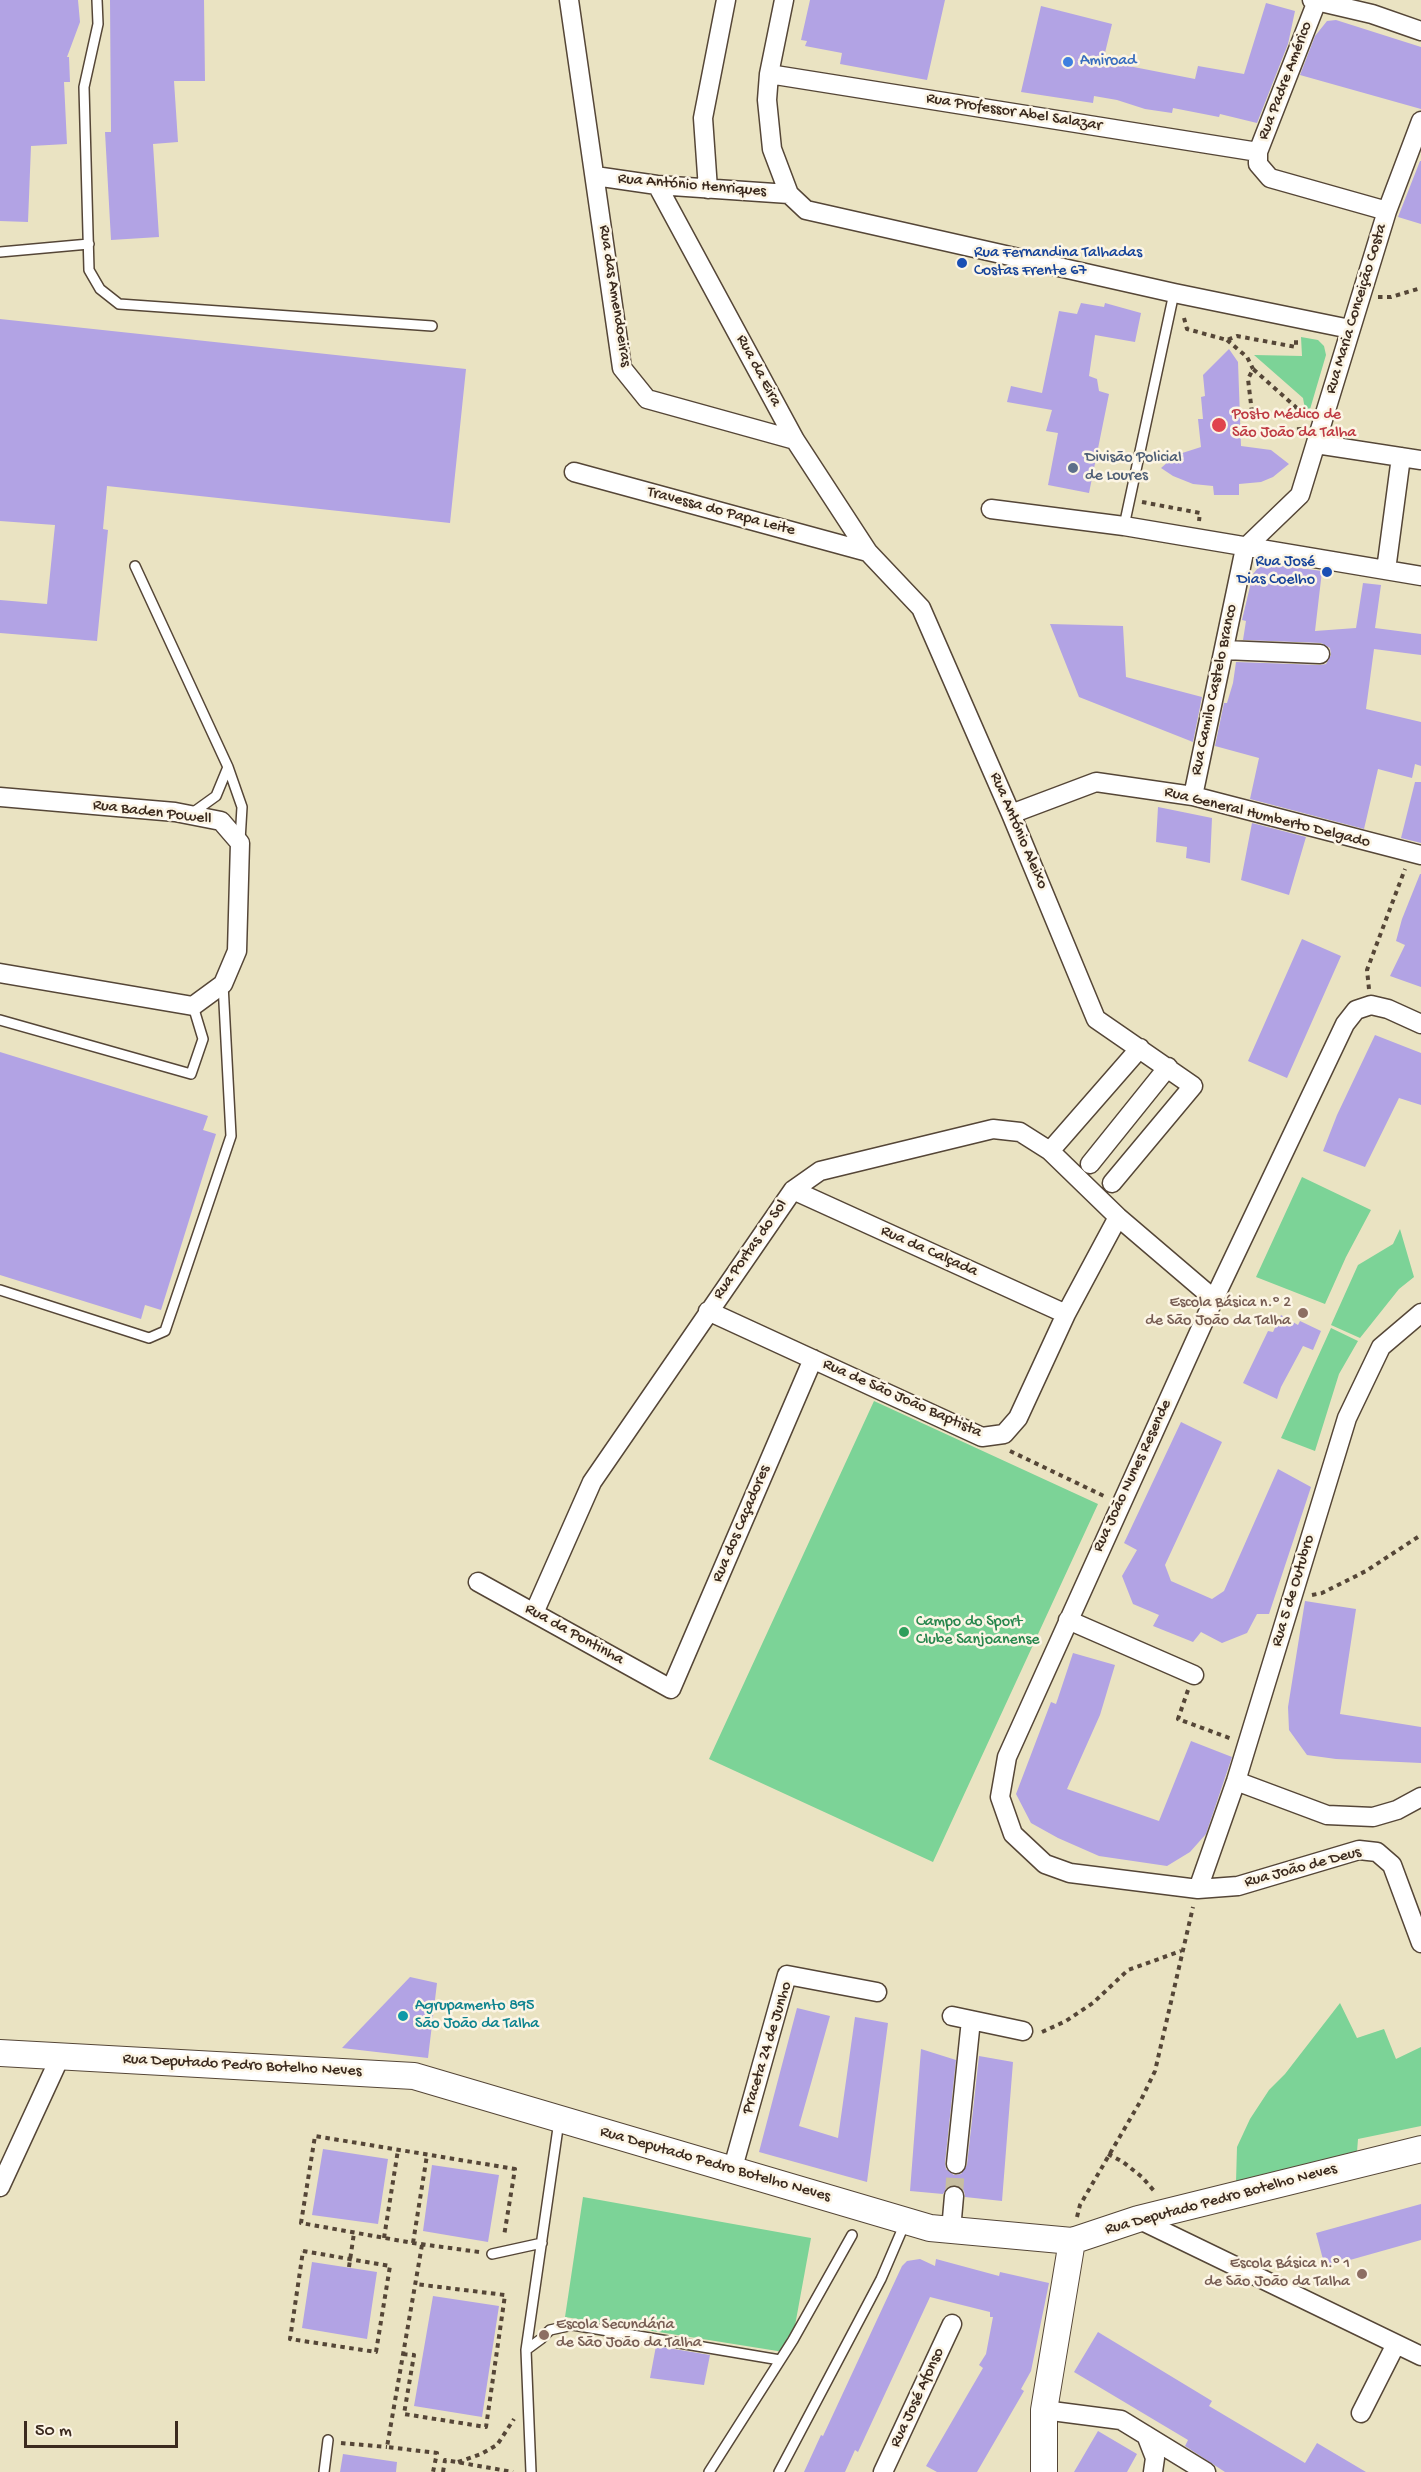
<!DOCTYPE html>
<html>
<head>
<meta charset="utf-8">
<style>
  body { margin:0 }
  #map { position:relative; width:1421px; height:2472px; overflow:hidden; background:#eae3c2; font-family:"Gochi Hand",sans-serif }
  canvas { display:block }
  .scale { position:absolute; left:24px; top:2421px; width:154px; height:27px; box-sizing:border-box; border:3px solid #3b2a1e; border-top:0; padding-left:8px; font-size:18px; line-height:21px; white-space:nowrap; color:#3b2a1e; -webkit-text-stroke:4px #fcf5e5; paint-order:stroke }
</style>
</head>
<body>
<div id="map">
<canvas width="1421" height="2472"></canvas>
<div class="scale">50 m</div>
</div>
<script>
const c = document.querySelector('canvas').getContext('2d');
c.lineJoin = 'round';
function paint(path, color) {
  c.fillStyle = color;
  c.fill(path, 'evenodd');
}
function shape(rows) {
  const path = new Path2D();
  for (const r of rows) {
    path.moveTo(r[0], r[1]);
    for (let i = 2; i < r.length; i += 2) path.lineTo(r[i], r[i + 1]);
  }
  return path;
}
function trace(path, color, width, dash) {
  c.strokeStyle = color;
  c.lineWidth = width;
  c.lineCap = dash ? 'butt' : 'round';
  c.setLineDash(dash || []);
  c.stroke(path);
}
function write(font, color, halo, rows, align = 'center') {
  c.font = font + ' "Gochi Hand",sans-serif';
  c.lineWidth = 5;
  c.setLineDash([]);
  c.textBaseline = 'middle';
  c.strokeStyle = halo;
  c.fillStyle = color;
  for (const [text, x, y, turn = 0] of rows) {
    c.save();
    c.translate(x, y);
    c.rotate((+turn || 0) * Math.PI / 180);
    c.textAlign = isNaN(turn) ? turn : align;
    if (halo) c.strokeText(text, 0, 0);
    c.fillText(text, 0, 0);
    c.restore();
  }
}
const green = shape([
  [1301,337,1318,340,1324,346,1326,355,1308,416,1306,415,1303,398,1254,355,1302,356],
  [1302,1177,1371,1210,1346,1257,1325,1304,1256,1277],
  [1400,1229,1414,1277,1399,1289,1360,1338,1331,1325,1358,1265,1393,1244],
  [1331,1328,1358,1341,1339,1374,1315,1451,1281,1438],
  [874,1401,1098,1504,933,1862,709,1759],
  [1340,2003,1357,2038,1384,2029,1396,2059,1421,2047,1421,2126,1358,2139,1357,2152,1236,2182,1237,2147,1250,2119,1269,2090,1285,2074],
  [583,2197,811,2238,790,2353,565,2317]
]);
const building = shape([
  [0,0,78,0,80,22,67,57,69,57,70,82,64,82,67,144,31,146,28,222,0,221],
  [110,0,204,0,205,81,174,81,178,142,153,144,159,237,111,240,105,132,111,132],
  [810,0,945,0,927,80,840,64,842,53,805,46,807,41,801,40],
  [1266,3,1295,11,1288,44,1257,123,1220,114,1219,117,1173,108,1172,113,1145,109,1117,100,1094,96,1093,103,1021,92,1041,6,1112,24,1103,61,1195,79,1198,66,1244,74],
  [1336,20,1421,47,1421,109,1300,75,1315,36,1327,21],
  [1420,161,1421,161,1421,224,1398,217],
  [1081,303,1104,307,1105,303,1141,313,1135,342,1095,335,1089,376,1097,379,1099,391,1109,394,1089,493,1048,485,1058,433,1046,431,1052,410,1007,402,1011,386,1042,393,1059,311,1077,314],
  [0,319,466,369,450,523,107,486,103,529,108,530,97,641,0,633,0,600,47,604,55,525,0,521],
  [1229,349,1238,362,1241,446,1271,450,1289,464,1273,477,1261,482,1239,484,1239,495,1214,495,1213,486,1193,484,1173,476,1161,468,1176,455,1201,447,1198,419,1203,419,1201,397,1205,396,1203,375],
  [1262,563,1322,571,1315,631,1356,628,1363,583,1381,585,1375,628,1421,634,1421,655,1374,649,1366,709,1421,722,1421,766,1415,764,1412,778,1378,769,1364,829,1250,799,1259,758,1215,746,1224,703,1227,703,1233,683,1236,662,1320,665,1326,664,1331,655,1330,648,1321,643,1243,640,1246,621,1242,620,1253,574],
  [1050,624,1123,626,1126,677,1202,697,1193,742,1079,697],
  [1415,782,1421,782,1421,843,1401,838],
  [1158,807,1212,818,1210,863,1186,858,1187,847,1156,842],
  [1252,823,1306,837,1289,895,1241,880],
  [1420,874,1421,874,1421,987,1390,976,1405,945,1396,941,1402,919],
  [1302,939,1341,956,1287,1078,1248,1061],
  [1375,1035,1421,1053,1421,1105,1399,1098,1365,1167,1323,1151,1337,1115],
  [0,1052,208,1116,203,1130,216,1134,161,1310,145,1305,141,1319,0,1275],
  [1281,1315,1298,1325,1300,1321,1321,1331,1313,1350,1303,1346,1281,1387,1277,1399,1243,1383,1268,1331,1273,1332],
  [1181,1422,1222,1442,1165,1565,1171,1581,1212,1599,1224,1591,1278,1469,1311,1487,1269,1614,1257,1614,1247,1633,1222,1643,1201,1632,1193,1642,1153,1626,1159,1615,1133,1604,1122,1576,1137,1550,1124,1543],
  [1305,1601,1356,1609,1340,1714,1421,1727,1421,1763,1336,1759,1307,1755,1289,1730,1288,1707],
  [1073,1653,1115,1665,1100,1715,1067,1789,1159,1821,1191,1741,1232,1757,1206,1834,1190,1852,1167,1866,1099,1856,1058,1838,1031,1823,1016,1794,1051,1702,1056,1704],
  [410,1977,437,1983,428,2058,342,2048],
  [797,2008,830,2016,799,2126,838,2138,855,2017,888,2023,867,2182,759,2152],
  [921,2049,956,2060,945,2163,946,2169,954,2175,961,2174,967,2165,979,2056,1013,2062,1002,2201,965,2197,964,2191,956,2185,949,2186,943,2194,910,2191],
  [323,2149,388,2159,378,2224,312,2215],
  [432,2165,499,2175,488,2242,423,2231],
  [1421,2204,1421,2240,1325,2267,1316,2233],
  [920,2259,935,2266,936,2259,999,2276,1000,2272,1049,2283,1031,2371,1021,2389,1024,2391,977,2472,937,2472,926,2466,983,2368,979,2365,986,2354,993,2317,990,2317,990,2312,930,2297,858,2452,855,2450,845,2472,804,2472,821,2435,823,2436,902,2266,907,2261],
  [312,2262,377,2272,367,2339,302,2328],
  [433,2296,499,2306,482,2417,414,2406],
  [1098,2332,1212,2401,1209,2406,1305,2463,1317,2443,1366,2472,1225,2472,1185,2446,1188,2440,1074,2372],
  [656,2346,710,2355,704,2385,650,2378],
  [1098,2431,1137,2454,1127,2472,1074,2472],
  [343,2454,397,2462,396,2472,340,2472]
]);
const streetTunnel = shape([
  [954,2196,956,2164]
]);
const path = shape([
  [1378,297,1391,297,1421,288],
  [1184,318,1187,329,1227,340,1237,336,1296,347,1296,337],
  [1227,340,1247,357,1253,369],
  [1253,421,1248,379,1253,369,1307,417],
  [1243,432,1302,429],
  [1142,502,1200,513,1199,521],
  [1369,989,1367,970,1405,869],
  [1010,1451,1106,1497],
  [1312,1595,1322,1593,1366,1571,1421,1535],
  [1188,1690,1178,1719,1232,1739],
  [1042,2032,1066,2021,1093,2003,1128,1970,1181,1951],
  [1108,2154,1123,2162,1142,2177,1155,2192],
  [1077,2217,1080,2205,1140,2102,1155,2071,1193,1907],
  [384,2238,398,2150],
  [413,2243,427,2155],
  [422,2245,387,2447,437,2453,433,2472],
  [303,2251,390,2266,376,2352,290,2339,303,2251],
  [479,2252,413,2243,301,2223,315,2136,515,2169,504,2236],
  [349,2267,354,2233],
  [403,2354,414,2355,404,2414,486,2427,505,2295,415,2284],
  [341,2443,387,2447],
  [458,2462,481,2454,497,2445,514,2419],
  [443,2472,445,2460,513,2472]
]);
const lane = shape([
  [97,0,98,24,84,87,89,270,100,289,119,304,432,326],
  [0,252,89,244],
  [1124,526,1174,293],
  [135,566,228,767,216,796,191,814],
  [228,767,242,807,240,841],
  [0,1020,191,1074,203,1039,193,1006],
  [0,1290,149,1338,165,1331,231,1136,223,984],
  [492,2254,542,2243],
  [526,2350,541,2339,550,2330,573,2325,780,2360],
  [324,2472,328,2440],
  [531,2472,526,2350,559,2121],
  [709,2472,793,2340,852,2235],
  [779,2472,881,2279,905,2223]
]);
const street = shape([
  [569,0,622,368,647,399,795,440],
  [784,0,769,74,767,100,772,149,789,194,806,210,1174,293,1350,329],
  [1312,0,1372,14,1421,31],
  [1317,1,1258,152,1258,164,1270,178,1387,211],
  [769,74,1258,152],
  [595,176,657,185,789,194],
  [657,185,795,440,868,552,921,608,1011,814,1096,1019,1193,1086,1112,1183],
  [708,189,703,118,726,0],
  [1316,444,1421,460],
  [574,472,868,552],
  [991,509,1124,526,1421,576],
  [1245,548,1300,495,1387,211,1421,121],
  [1386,570,1401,457],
  [1224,650,1320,654],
  [1193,796,1245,548],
  [0,797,175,812,221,821,240,843,237,951,223,984,193,1006,0,973],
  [1011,814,1096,782,1193,796,1421,855],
  [1421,1024,1388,1009,1371,1005,1356,1010,1345,1024,1214,1299,1007,1757,1000,1797,1013,1834,1045,1864,1070,1873,1198,1889,1238,1886,1359,1850,1377,1852,1392,1865,1421,1943],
  [1050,1151,1140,1048],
  [1090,1164,1168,1067],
  [793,1190,1066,1314],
  [708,1311,982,1437,1004,1434,1018,1418,1066,1314,1118,1217],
  [478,1582,671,1689,813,1359],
  [534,1613,592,1482,793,1190,820,1171,993,1129,1020,1132,1050,1151,1118,1217,1214,1299],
  [1068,1620,1194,1675],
  [1236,1781,1327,1815,1373,1817,1397,1810,1421,1797],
  [1198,1889,1236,1781,1347,1418,1381,1347,1421,1313],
  [952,2016,1023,2031],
  [956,2164,971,2020],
  [732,2171,787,1975,877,1992],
  [0,2187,61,2055],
  [1138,2219,1421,2356],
  [951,2230,954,2196],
  [1044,2410,1121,2420,1206,2472],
  [1361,2413,1396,2344],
  [1146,2435,1155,2458,1153,2472],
  [883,2472,952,2324]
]);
const secondary = shape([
  [0,2053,414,2076,930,2228,1072,2241,1138,2219,1421,2149],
  [1044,2472,1044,2410,1072,2241]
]);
const markers = [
  [1068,62,6,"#3f7fe0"],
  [962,263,6,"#1a4fb4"],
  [1219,425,8,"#e0444e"],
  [1073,468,6,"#5c6f8a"],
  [1327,572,6,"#1a4fb4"],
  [1303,1313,6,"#8d6e63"],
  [904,1632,6,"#2e9e5b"],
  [403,2016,6,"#0f9aa8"],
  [1362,2274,6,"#8d6e63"],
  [544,2335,6,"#8d6e63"]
];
const shopNames = [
  ["Amiroad",1080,62]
];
const streetNames = [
  ["Rua Padre Américo",1286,81,-69],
  ["Rua Professor Abel Salazar",1014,113,9],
  ["Rua António Henriques",692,186,5],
  ["Rua das Amendoeiras",614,296,81],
  ["Rua Maria Conceição Costa",1357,309,-73],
  ["Rua da Eira",758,371,62],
  ["Travessa do Papa Leite",721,512,15],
  ["Rua Camilo Castelo Branco",1215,690,-78],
  ["Rua Baden Powell",152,813,7],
  ["Rua General Humberto Delgado",1267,818,14],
  ["Rua António Aleixo",1018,831,67],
  ["Rua Portas do Sol",751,1250,-55],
  ["Rua da Calçada",929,1252,24],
  ["Rua de São João Baptista",902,1399,24],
  ["Rua João Nunes Resende",1133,1476,-65],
  ["Rua dos Caçadores",742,1524,-67],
  ["Rua 5 de Outubro",1294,1591,-73],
  ["Rua da Pontinha",574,1635,29],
  ["Rua João de Deus",1303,1868,-15],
  ["Praceta 24 de Junho",768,2048,-73],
  ["Rua Deputado Pedro Botelho Neves",242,2066,3],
  ["Rua Deputado Pedro Botelho Neves",715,2165,16],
  ["Rua Deputado Pedro Botelho Neves",1221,2200,-15],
  ["Rua José Afonso",918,2398,-65]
];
const transitNames = [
  ["Rua Fernandina Talhadas",974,254],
  ["Costas Frente 67",974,272],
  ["Rua José",1315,563,"right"],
  ["Dias Coelho",1315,581,"right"]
];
const healthNames = [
  ["Posto Médico de",1232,416],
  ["São João da Talha",1232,434]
];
const serviceNames = [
  ["Divisão Policial",1085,459],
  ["de Loures",1085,477]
];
const educationNames = [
  ["Escola Básica n.º 2",1291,1304],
  ["de São João da Talha",1291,1322],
  ["Escola Básica n.º 1",1350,2265],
  ["de São João da Talha",1350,2283],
  ["Escola Secundária",556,2326,"left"],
  ["de São João da Talha",556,2344,"left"]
];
const leisureNames = [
  ["Campo do Sport",916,1623],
  ["Clube Sanjoanense",916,1641]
];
const cultureNames = [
  ["Agrupamento 895",415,2007],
  ["São João da Talha",415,2025]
];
paint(green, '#7cd397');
paint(building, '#b2a3e4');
trace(streetTunnel, '#c7bea1', 18, [18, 9]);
trace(lane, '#554637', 12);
trace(street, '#554637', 21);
trace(secondary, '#554637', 28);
trace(path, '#554637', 4, [4.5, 4.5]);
trace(lane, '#fff', 9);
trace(street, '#fff', 18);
trace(secondary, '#fff', 26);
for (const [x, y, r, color] of markers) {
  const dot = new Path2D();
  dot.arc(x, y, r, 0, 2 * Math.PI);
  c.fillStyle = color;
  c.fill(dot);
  trace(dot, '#fcf5e5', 2);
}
write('16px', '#366cbe', '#fcf5e5', shopNames, 'left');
write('16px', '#3b2a1e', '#fcf5e5', streetNames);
write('16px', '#164399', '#fcf5e5', transitNames, 'left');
write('16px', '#be3a42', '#fcf5e5', healthNames, 'left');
write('16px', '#4e5e75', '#fcf5e5', serviceNames, 'left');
write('16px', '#785e54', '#fcf5e5', educationNames, 'right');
write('16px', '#27864d', '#fcf5e5', leisureNames, 'left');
write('16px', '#0d838f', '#fcf5e5', cultureNames, 'left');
</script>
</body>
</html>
